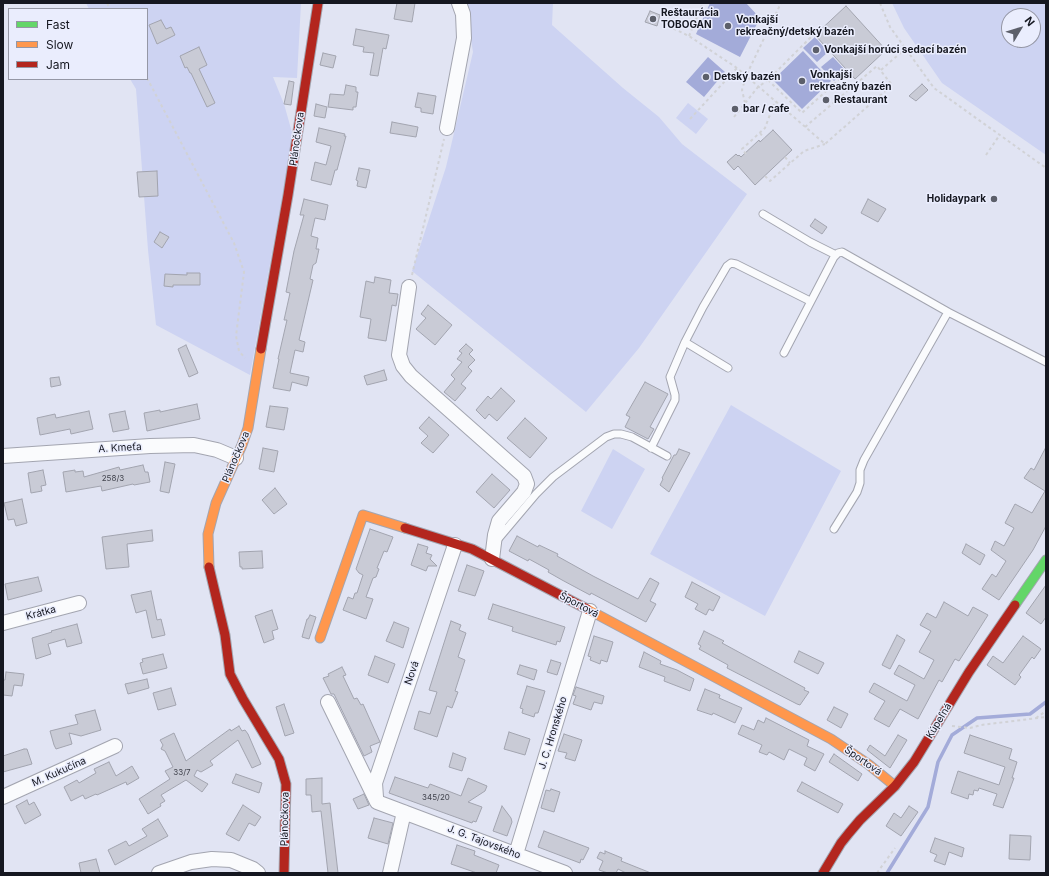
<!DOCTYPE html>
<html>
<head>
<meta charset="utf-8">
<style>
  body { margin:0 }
  #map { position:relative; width:1049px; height:876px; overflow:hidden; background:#e1e4f3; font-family:Inter,sans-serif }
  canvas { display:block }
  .frame { position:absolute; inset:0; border:4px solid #151720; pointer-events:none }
  .legend { position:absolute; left:8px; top:8px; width:140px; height:72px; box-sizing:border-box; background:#eaedfd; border:1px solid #9597a5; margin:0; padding:5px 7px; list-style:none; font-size:12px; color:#151720 }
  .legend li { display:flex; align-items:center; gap:8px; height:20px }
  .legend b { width:20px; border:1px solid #9597a5 }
  .north { position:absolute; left:1001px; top:8px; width:40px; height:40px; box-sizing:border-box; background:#eaedfd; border:1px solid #9597a5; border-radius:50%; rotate:52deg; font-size:11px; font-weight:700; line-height:16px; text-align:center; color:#151720 }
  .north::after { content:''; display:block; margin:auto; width:14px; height:18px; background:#5c5f6a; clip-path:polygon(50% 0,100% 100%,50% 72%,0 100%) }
</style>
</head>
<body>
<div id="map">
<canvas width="1049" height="876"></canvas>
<div class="frame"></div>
<ul class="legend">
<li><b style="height:5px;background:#63d668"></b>Fast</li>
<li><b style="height:5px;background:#ff974d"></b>Slow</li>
<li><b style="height:5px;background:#b3261e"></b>Jam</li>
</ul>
<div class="north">N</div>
</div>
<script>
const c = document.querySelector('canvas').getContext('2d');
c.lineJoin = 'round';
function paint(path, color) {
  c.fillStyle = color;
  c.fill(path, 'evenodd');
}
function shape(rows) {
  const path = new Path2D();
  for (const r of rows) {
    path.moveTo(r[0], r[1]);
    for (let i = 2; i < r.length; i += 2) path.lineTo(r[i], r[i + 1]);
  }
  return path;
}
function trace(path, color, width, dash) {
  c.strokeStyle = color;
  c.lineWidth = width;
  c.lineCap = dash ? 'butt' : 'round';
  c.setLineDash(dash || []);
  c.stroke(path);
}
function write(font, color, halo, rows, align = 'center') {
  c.font = font + ' Inter,sans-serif';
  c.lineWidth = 3;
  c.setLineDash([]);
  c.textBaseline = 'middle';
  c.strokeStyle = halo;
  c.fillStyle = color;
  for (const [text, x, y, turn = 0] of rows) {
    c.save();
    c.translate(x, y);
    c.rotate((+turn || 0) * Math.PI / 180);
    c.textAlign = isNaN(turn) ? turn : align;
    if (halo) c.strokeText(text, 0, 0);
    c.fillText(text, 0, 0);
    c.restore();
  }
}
const green = shape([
  [86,3,301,3,297,78,273,77,284,104,293,136,250,375,156,325,148,250,136,89,130,79,147,79,147,9,89,9],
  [465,3,553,3,552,25,623,88,659,117,682,144,747,194,639,348,586,412,412,271,446,167,473,52],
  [892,3,1046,3,1046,155,942,83,904,28],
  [1009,16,1033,16,1033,40,1009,40],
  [688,103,708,119,696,134,676,118],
  [731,405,841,471,765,616,650,554],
  [613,449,645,469,612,529,581,511]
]);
const water = shape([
  [710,3,746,3,760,18,740,57,696,34],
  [815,37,828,52,817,62,803,48],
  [803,51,831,81,802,109,773,80],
  [708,57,725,72,704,97,686,82],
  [833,57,845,70,834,81,821,67]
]);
const stream = shape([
  [887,873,928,807,938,762,952,735,977,718,1030,714,1046,702]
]);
const building = shape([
  [397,3,415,3,412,22,394,19,397,3],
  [846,6,886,50,855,79,815,35,846,6],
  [650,11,660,15,657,26,645,22,650,11],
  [161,20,166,29,171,27,175,35,157,44,149,25,161,20],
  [356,29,389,35,386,49,383,48,378,76,370,75,374,53,363,52,364,47,353,45,356,29],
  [199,47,207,65,199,69,215,103,207,107,191,73,190,73,187,67,185,68,180,56,199,47],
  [323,53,336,56,333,68,320,65,323,53],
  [289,81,294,82,291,105,284,104,289,81],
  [922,84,928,90,916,101,909,96,922,84],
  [346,85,356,87,356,92,358,92,356,107,353,107,353,110,328,107,330,94,344,95,346,85],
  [418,93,436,96,433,114,421,112,421,108,415,107,418,93],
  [316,104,327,107,325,118,314,116,316,104],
  [392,122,418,127,416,137,390,133,392,122],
  [319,128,345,134,344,136,346,136,337,170,335,170,331,185,311,180,315,162,326,165,331,146,316,142,319,128],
  [773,130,792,150,755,185,738,166,734,170,727,162,736,154,738,156,739,155,741,157,759,140,760,142,773,130],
  [359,168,370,170,366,188,357,186,358,181,356,180,359,168],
  [157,171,158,196,139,197,137,172,157,171],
  [304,199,328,205,325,220,315,218,311,236,318,238,316,249,319,249,316,263,313,265,310,279,313,280,299,340,305,342,303,352,295,350,290,373,309,377,307,386,292,382,290,391,273,388,279,359,278,359,287,320,284,320,290,293,286,292,294,251,304,215,300,215,304,199],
  [868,199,886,209,878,222,861,213,868,199],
  [815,219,827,227,822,234,810,226,815,219],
  [160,232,169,237,162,248,154,242,160,232],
  [187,273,200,273,200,285,173,285,173,287,164,286,165,274,187,275,187,273],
  [375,277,391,280,389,293,398,294,396,306,392,305,386,341,368,338,371,319,360,317,366,281,374,283,375,277],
  [428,305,452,325,435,345,416,329,426,318,421,314,428,305],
  [466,344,473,350,469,354,475,360,468,367,472,371,461,384,466,388,455,401,444,392,455,379,451,375,462,362,457,359,462,353,459,351,466,344],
  [186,345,198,373,189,377,178,349,186,345],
  [384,370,387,380,367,385,364,376,384,370],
  [59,377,61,385,51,387,50,378,59,377],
  [645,382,668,394,650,427,654,429,648,439,625,427,630,417,626,415,645,382],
  [501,388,515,401,497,421,489,414,485,419,476,410,488,396,491,399,501,388],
  [197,404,200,419,147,431,144,413,160,410,160,412,197,404],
  [270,406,288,408,284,430,266,427,270,406],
  [89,411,93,429,71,434,70,429,40,435,37,418,55,414,56,418,89,411],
  [125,411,129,429,113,432,109,414,125,411],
  [429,417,449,435,433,453,421,443,428,436,419,428,429,417],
  [525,418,547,438,530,458,507,438,525,418],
  [1046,447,1046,526,1033,550,999,600,982,589,992,574,996,577,1006,561,991,550,995,541,1004,546,1014,528,1005,523,1015,504,1032,513,1045,491,1024,478,1031,468,1034,470,1046,447],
  [263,448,278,451,274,472,259,469,263,448],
  [679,449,690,453,669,492,660,485,663,479,662,478,674,455,676,455,679,449],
  [165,462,175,464,169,493,160,491,165,462],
  [143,465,145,472,148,472,150,482,134,485,133,484,102,491,101,486,66,492,63,472,75,470,75,472,83,471,84,477,119,467,120,470,143,465],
  [43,470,46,485,41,486,42,491,31,493,28,473,43,470],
  [492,474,510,490,494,508,476,492,492,474],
  [275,488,287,504,274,514,262,500,275,488],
  [22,499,27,523,16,526,14,519,8,520,4,503,22,499],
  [370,529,393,537,387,552,384,551,377,568,379,569,376,577,373,578,366,597,373,599,366,619,343,610,348,597,353,599,355,593,357,593,363,575,359,573,356,569,370,529],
  [152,530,153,541,127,544,129,567,106,569,102,537,152,530],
  [517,536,538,547,539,545,558,554,557,556,593,576,638,599,650,578,659,583,650,601,656,604,646,622,591,593,590,595,562,580,548,572,549,570,529,559,528,561,509,551,517,536],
  [418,544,428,547,426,553,432,555,430,559,437,566,428,566,426,571,411,565,418,544],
  [966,544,985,555,980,565,962,553,966,544],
  [262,551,263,568,242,569,242,567,240,567,239,552,262,551],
  [467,565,484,571,475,596,458,591,467,565],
  [38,577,42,591,8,600,5,584,38,577],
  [692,582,720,597,713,611,709,609,706,615,695,609,698,604,685,597,692,582],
  [1046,585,1046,617,1041,624,1026,613,1046,585],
  [151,591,157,620,161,619,165,635,152,638,146,610,136,613,131,595,151,591],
  [944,602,968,616,973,607,988,615,959,661,955,659,942,682,939,680,918,719,900,709,889,727,874,719,885,701,869,692,874,683,907,701,915,685,894,674,899,665,924,679,934,660,919,652,931,631,920,625,927,613,936,618,944,602],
  [493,604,565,627,560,642,557,641,556,645,512,631,513,627,488,619,493,604],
  [272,610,278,629,272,631,274,639,264,643,255,616,272,610],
  [310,615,316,617,309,639,302,637,307,619,308,619,310,615],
  [451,621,461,625,459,630,466,633,458,657,465,660,455,691,458,692,452,708,447,706,437,737,414,729,419,711,430,714,437,692,429,690,451,621],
  [394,622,409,628,403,648,386,641,394,622],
  [77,624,82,643,67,647,65,639,48,644,51,654,36,659,32,638,52,632,51,631,77,624],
  [704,631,724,641,722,643,805,688,804,690,809,692,800,705,797,704,727,668,728,665,699,649,701,646,698,644,704,631],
  [897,635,905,640,890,669,882,665,897,635],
  [594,636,613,642,607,662,601,660,600,664,590,660,591,657,588,656,594,636],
  [1023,636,1041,649,1034,659,1032,657,1019,675,1021,677,1015,685,987,665,993,656,1003,663,1023,636],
  [799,651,824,663,818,674,794,662,799,651],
  [644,652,661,661,660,664,677,670,694,679,690,691,664,681,665,677,639,667,644,652],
  [163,654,167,668,143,674,140,663,143,662,142,659,163,654],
  [375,656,395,664,388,683,368,675,375,656],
  [551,660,561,663,557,675,547,672,551,660],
  [520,665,537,670,534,680,517,674,520,665],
  [342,667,346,675,343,676,354,699,357,698,361,705,363,704,380,742,370,746,372,752,364,756,334,694,331,694,323,678,329,676,328,674,342,667],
  [6,672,24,674,22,686,14,685,12,696,3,695,3,680,5,680,6,672],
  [147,679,149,688,128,694,125,684,147,679],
  [527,686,545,691,538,713,535,713,534,717,522,713,523,709,520,708,527,686],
  [576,687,604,696,602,704,594,702,591,710,573,704,576,696,573,695,576,687],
  [171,688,176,705,158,710,153,693,171,688],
  [705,689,720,695,719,698,742,708,735,723,713,713,712,715,697,710,705,689],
  [284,704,294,733,285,736,276,707,284,704],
  [834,707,848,714,841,728,827,720,834,707],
  [95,710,101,730,81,736,69,733,72,744,56,749,54,745,50,731,78,724,75,715,95,710],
  [766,718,809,740,807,746,824,754,815,771,804,765,807,758,789,749,784,760,769,752,767,755,759,752,762,745,738,734,742,725,754,730,758,720,764,723,766,718],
  [239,726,242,731,245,730,248,734,261,764,252,768,238,740,210,761,213,765,201,772,197,770,194,776,208,784,202,792,186,780,161,795,165,801,160,804,161,806,148,814,139,799,170,779,165,771,173,767,165,751,161,749,163,745,160,740,174,733,186,761,230,729,231,731,239,726],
  [509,732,530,739,525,755,504,749,509,732],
  [564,734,582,740,575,761,565,758,567,753,558,751,564,734],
  [898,735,907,740,890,768,867,750,870,745,885,756,898,735],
  [970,735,1012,749,1009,759,1017,762,1012,778,1014,778,1003,808,993,805,997,794,979,788,978,791,974,790,973,795,969,794,968,799,951,793,958,771,999,785,1005,767,964,753,970,735],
  [24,749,27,749,32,764,3,772,3,756,24,749],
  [453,753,466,758,462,771,449,767,453,753],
  [834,754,862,774,858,781,829,762,834,754],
  [109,762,116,776,132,766,139,778,127,785,126,782,97,795,96,794,85,799,83,795,71,801,64,787,77,780,79,783,96,773,94,769,109,762],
  [236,774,262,783,259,793,232,783,236,774],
  [395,777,428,788,430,784,461,796,468,778,487,786,485,791,468,802,482,807,476,822,473,821,472,823,389,793,395,777],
  [322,778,322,804,330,803,338,873,328,873,321,811,312,812,311,795,306,795,306,779,322,778],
  [802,782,843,804,838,813,797,791,802,782],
  [551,789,560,792,554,812,541,808,546,790,550,791,551,789],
  [364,794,369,805,358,809,353,799,364,794],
  [27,800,29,805,34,802,41,815,25,824,16,806,27,800],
  [243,805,261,817,255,826,249,823,239,841,226,834,243,805],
  [502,806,511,818,512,822,507,836,493,831,502,806],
  [909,806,918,812,901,836,886,826,894,813,901,818,909,806],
  [374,818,393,823,388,844,368,838,374,818],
  [158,819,168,836,115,865,108,850,126,841,129,846,147,836,142,829,158,819],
  [544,831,589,848,583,860,581,859,580,863,538,847,544,831],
  [1010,835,1031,836,1030,860,1009,859,1010,835],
  [935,838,964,848,962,857,949,852,945,865,934,861,937,855,930,852,935,838],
  [457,845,475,851,474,855,499,865,496,873,477,873,451,864,457,845],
  [605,851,622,858,621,861,651,873,626,873,618,869,616,873,608,873,599,870,603,861,597,858,600,852,605,854,605,851],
  [96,859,100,873,81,873,79,863,96,859]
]);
const path = shape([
  [107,3,110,9],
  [880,3,890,27,934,88,1046,168],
  [668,26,689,36,737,68,825,144,892,85,877,66,805,127],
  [689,36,703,3],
  [881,70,906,48],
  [147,78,234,243,244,272,236,336,239,351,245,358],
  [768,80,802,113,847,72,849,73],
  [745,103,742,90,746,76,781,3],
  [734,117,758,87,768,80,813,35],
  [690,119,737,68],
  [760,133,764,138],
  [746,154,742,149,765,128,775,101],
  [986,155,999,136],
  [785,157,790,163],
  [765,176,770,181,804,151,825,144],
  [412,275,444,139],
  [1036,718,1046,711],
  [952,726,970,728,981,725,1046,717],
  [877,873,895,848]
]);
const lane = shape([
  [763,214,810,242,836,255],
  [784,353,834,257,838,253,842,252,948,312,1046,362],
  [728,368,685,342,703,307,727,266,731,263,736,264,810,301],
  [651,448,675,400,675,395,670,377,685,342],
  [834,529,857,492,860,483,860,470,864,460,948,312],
  [498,539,536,494,553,477,606,437,614,434,621,434,632,437,667,456]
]);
const street = shape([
  [447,128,464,38,463,14,459,3],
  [409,287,399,355,403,366,411,376,524,476,527,484,524,492,499,521,495,535,492,559],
  [3,456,150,446,194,445,217,450,236,458],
  [3,623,79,603],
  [328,702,377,802,565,873],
  [3,797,115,746],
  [376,797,375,783,455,545],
  [516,854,590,611],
  [159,873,191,862,212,859,231,860,253,869,258,873],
  [390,873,404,812]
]);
const fast = shape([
  [1015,605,1046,560]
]);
const slow = shape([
  [209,567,208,534,216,503,242,445,248,428,261,349],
  [587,609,831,739,868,764,895,786],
  [320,638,363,515,405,528]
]);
const jam = shape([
  [261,349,288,195,318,3],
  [405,528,472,549,587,609],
  [209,567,225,635,230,674,243,699,279,759,286,784,284,873],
  [823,873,841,843,849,833,860,820,895,786,914,762,969,672,1015,605]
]);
const markers = [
  [653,19,4,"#5c5f6a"],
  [728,26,4,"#5c5f6a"],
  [816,50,4,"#5c5f6a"],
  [706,77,4,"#5c5f6a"],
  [802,81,4,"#5c5f6a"],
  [826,100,4,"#5c5f6a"],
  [735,109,4,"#5c5f6a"],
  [994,199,4,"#5c5f6a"]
];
const numberNames = [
  ["258/3",113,479],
  ["33/7",182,773],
  ["345/20",436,798]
];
const poiNames = [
  ["Reštaurácia",661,13],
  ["TOBOGAN",661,25],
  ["Vonkajší",736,20],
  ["rekreačný/detský bazén",736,32],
  ["Vonkajší horúci sedací bazén",824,50],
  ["Vonkajší",810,75],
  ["rekreačný bazén",810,87],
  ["Detský bazén",714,77],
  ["Restaurant",834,100],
  ["bar / cafe",743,109],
  ["Holidaypark",986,199,"right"]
];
const streetNames = [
  ["Plánočkova",297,139,-82],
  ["A. Kmeťa",120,448,-3],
  ["Plánočkova",236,457,-67],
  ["Športová",579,605,28],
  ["Krátka",41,613,-15],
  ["Nová",412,673,-71],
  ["Kúpeľná",939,721,-59],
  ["J. C. Hronského",553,733,-73],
  ["Športová",863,761,35],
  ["M. Kukučína",59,772,-24],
  ["Plánočkova",285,819,-89],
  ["J. G. Tajovského",484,842,21]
];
paint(green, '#cdd3f2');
paint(water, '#a3abd9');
trace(stream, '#a3abd9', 3.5);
paint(building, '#c9cbd6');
trace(building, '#a2a4af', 1);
trace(lane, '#a3a5b0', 9);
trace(street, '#a3a5b0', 16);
trace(fast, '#a3a5b0', 11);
trace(slow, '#a3a5b0', 11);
trace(jam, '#a3a5b0', 11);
trace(path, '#d1d2d6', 2, [3, 3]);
trace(lane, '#fafbfd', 7);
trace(street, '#fafbfd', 14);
trace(fast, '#63d668', 9);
trace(slow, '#ff974d', 9);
trace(jam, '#b3261e', 9);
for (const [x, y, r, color] of markers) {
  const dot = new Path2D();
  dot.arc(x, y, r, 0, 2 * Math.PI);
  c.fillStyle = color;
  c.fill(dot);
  trace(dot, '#eaedfd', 1.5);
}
write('8px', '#42444e', null, numberNames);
write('bold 10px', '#151720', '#eaedfd', poiNames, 'left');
write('10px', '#151720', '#eaedfd', streetNames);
</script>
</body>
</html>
